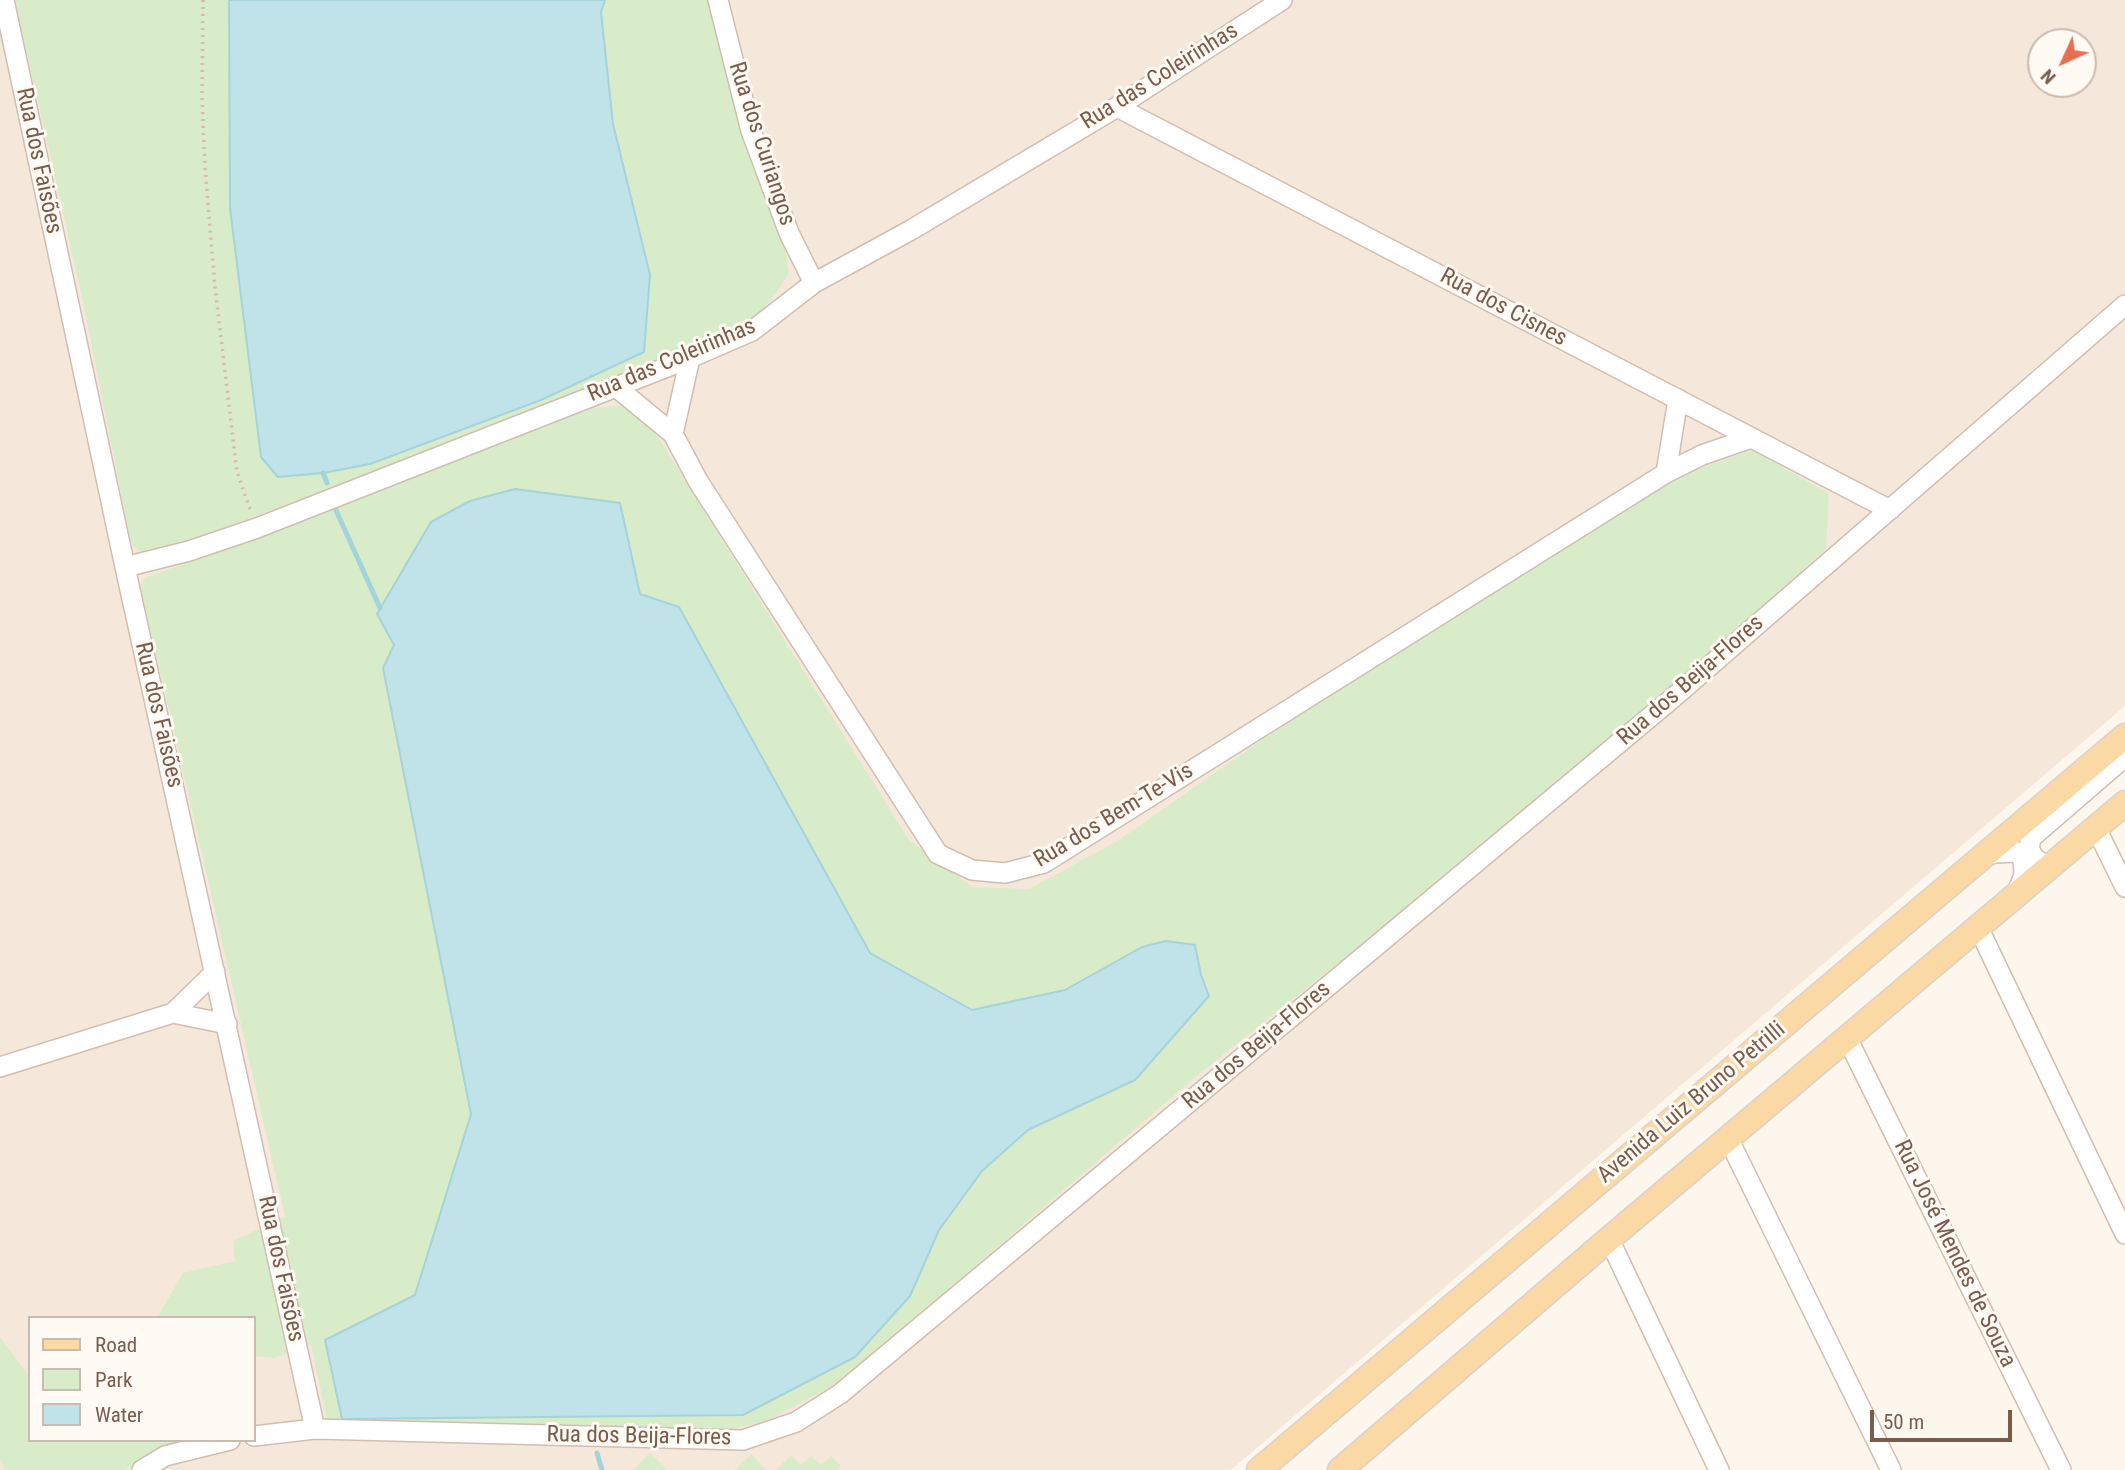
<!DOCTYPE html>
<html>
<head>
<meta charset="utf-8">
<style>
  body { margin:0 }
  #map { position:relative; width:2125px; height:1470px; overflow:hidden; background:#fdf6ec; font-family:"Roboto Condensed",sans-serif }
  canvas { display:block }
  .legend { position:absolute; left:28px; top:1316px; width:228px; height:126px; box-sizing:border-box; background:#fffaf3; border:2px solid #cabbb1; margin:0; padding:9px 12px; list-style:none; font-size:21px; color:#7a5c4d }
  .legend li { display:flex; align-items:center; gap:14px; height:35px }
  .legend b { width:35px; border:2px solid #cabbb1 }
  .north { position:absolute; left:2027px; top:28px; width:70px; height:70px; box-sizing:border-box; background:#fffaf3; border:2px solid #cabbb1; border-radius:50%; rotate:225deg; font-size:19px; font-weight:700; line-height:28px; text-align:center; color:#7a5c4d }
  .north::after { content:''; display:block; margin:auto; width:24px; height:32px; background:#e76f51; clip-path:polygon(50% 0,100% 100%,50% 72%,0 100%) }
  .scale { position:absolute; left:1870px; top:1410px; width:142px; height:32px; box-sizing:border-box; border:4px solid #7a5c4d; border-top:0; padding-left:9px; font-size:21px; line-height:24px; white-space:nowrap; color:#7a5c4d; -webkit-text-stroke:5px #fffaf3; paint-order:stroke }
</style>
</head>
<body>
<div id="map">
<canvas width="2125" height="1470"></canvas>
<ul class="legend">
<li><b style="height:9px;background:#fbd9a5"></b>Road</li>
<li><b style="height:19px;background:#d8ecc9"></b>Park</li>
<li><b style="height:19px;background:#bfe3e8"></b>Water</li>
</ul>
<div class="north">N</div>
<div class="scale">50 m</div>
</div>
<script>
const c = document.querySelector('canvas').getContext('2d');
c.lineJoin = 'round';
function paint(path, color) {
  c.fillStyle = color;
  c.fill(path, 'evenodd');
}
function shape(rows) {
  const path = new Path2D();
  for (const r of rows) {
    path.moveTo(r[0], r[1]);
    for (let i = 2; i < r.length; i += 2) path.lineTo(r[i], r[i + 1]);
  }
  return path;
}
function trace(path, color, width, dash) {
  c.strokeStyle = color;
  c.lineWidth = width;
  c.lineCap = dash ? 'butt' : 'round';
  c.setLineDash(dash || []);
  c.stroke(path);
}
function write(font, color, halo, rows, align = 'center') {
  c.font = font + ' "Roboto Condensed",sans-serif';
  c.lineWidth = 6;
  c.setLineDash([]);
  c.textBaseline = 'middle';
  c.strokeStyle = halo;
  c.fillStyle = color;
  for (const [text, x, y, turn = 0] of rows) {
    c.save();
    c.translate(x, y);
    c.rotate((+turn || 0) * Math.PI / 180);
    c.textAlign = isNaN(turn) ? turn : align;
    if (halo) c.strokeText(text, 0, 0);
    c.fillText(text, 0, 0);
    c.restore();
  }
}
const residential = shape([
  [0,0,2125,0,2125,706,1231,1470,0,1470],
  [2041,42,2083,42,2083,84,2041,84],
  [30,1318,254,1318,254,1440,30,1440]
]);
const green = shape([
  [15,0,229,0,230,208,278,477,323,473,370,464,541,400,644,352,650,275,613,124,601,12,605,0,714,0,783,237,789,274,758,318,695,350,329,491,276,508,199,539,152,552,140,551,133,546,130,537,81,293],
  [629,405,658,437,909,840,972,887,1029,889,1119,840,1266,737,1676,477,1753,450,1829,494,1826,549,1670,691,1441,881,1199,1074,841,1381,765,1422,723,1430,328,1425,311,1345,274,1358,254,1356,254,1318,155,1318,159,1315,183,1273,235,1261,233,1241,285,1216,141,589,141,582,147,577,335,508,592,408],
  [515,489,556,496,640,594,870,953,972,1010,1066,990,1142,947,1195,946,1201,975,1209,996,1135,1080,1028,1130,982,1171,939,1230,910,1296,855,1357,743,1414,342,1419,325,1340,415,1295,471,1114,383,668,394,645],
  [0,1337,30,1378,30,1440,188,1440,167,1446,125,1470,5,1470,0,1461],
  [650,1453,667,1470,633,1470],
  [751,1454,766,1470,735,1470],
  [791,1455,801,1465,811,1456,821,1465,831,1456,841,1466,837,1470,776,1470]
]);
const water = shape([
  [229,0,605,0,601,12,613,124,650,275,644,352,541,400,370,464,323,473,278,477,261,457,230,208,229,0],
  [515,489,620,503,640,594,679,607,870,953,972,1010,1065,990,1142,947,1166,941,1195,945,1201,975,1209,996,1135,1080,1028,1130,982,1171,939,1230,910,1296,855,1357,743,1415,342,1419,325,1340,415,1295,471,1114,383,668,394,645,377,614,431,522,470,501,515,489]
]);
const stream = shape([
  [323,473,327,483],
  [335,508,380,608],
  [597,1453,602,1470]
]);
const path = shape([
  [203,0,202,97,205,168,215,287,237,472,251,512]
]);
const minor = shape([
  [4,0,125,567,315,1429],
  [718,0,751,131,789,233,814,283],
  [1117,107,1890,510],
  [616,387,673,434,698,481,938,854,972,870,1005,873,1044,863,1666,473,1702,455,1751,438],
  [673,434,690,358],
  [1666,473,1678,399],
  [125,567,189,551,257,528,690,358,752,331,814,283,911,230,1117,107,1282,0],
  [2096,828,2125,887],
  [1985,856,1995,853,2017,852,2023,859,2024,875,2016,895],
  [2050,867,2035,859,2029,849,2031,838,2120,761,2125,746],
  [1978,927,2125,1234],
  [173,1013,215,972],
  [1847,1038,2061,1470],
  [0,1067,173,1013,227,1024],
  [1728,1138,1891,1470],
  [1609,1239,1719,1470],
  [254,1436,315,1429,743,1440,796,1422,840,1394,1674,697,2125,305],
  [142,1470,165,1456,230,1440]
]);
const major = shape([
  [1259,1470,2125,736],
  [1340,1470,1609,1239,2125,803]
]);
const streetNames = [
  ["Rua das Coleirinhas",1160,77,-32],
  ["Rua dos Curiangos",761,144,72],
  ["Rua dos Faisões",38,161,78],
  ["Rua dos Cisnes",1503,308,28],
  ["Rua das Coleirinhas",672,361,-23],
  ["Rua dos Beija-Flores",1691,681,-41],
  ["Rua dos Faisões",158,715,77],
  ["Rua dos Bem-Te-Vis",1114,816,-31],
  ["Rua dos Beija-Flores",1257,1046,-40],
  ["Avenida Luiz Bruno Petrilli",1692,1103,-40],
  ["Rua José Mendes de Souza",1954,1254,64],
  ["Rua dos Faisões",280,1269,78],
  ["Rua dos Beija-Flores",639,1437,1]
];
paint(residential, '#f5e8da');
paint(green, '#d8ecc9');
paint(water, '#bfe3e8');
trace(water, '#a5d3da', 2);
trace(stream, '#a5d3da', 5);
trace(minor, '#d1beb0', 22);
trace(major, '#dad1cd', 27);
trace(path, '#d9b8a5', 3.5, [2, 5]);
trace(minor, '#fff', 19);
trace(major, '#fbd9a5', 24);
write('23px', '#7a5c4d', '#fffaf3', streetNames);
</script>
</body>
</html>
